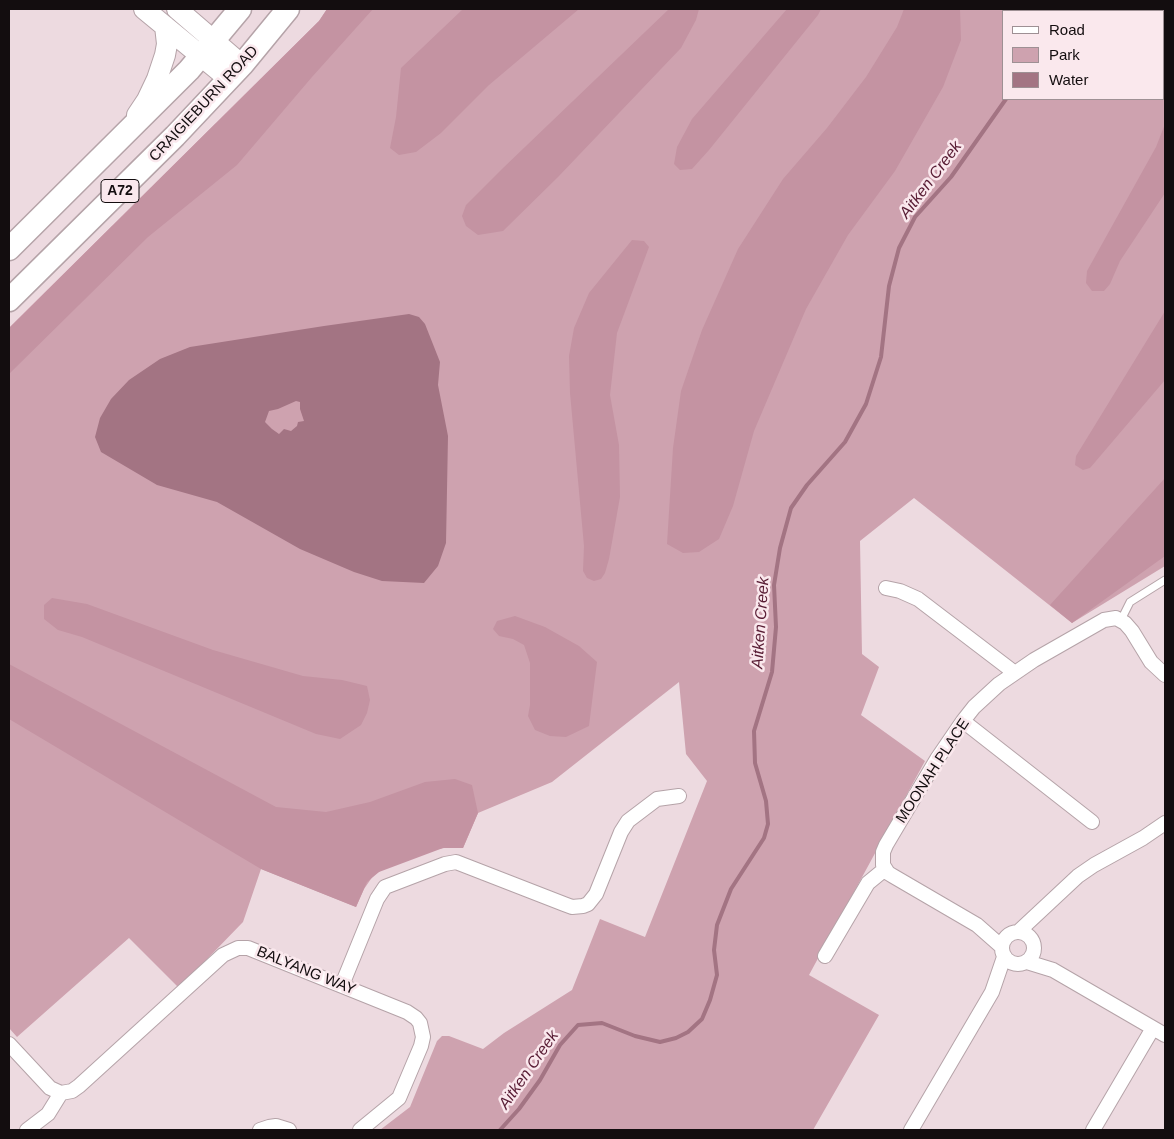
<!DOCTYPE html>
<html>
<head>
<meta charset="utf-8">
<style>
  body { margin:0 }
  #map { position:relative; width:1174px; height:1139px; overflow:hidden; background:#eddae0; font-family:Arial,sans-serif }
  canvas { display:block }
  .frame { position:absolute; inset:0; border:10px solid #130d0f; pointer-events:none }
  .legend { position:absolute; left:1002px; top:10px; width:162px; height:90px; box-sizing:border-box; background:#fae8ed; border:1px solid #9e9094; margin:0; padding:6px 9px; list-style:none; font-size:15px; color:#130d0f }
  .legend li { display:flex; align-items:center; gap:10px; height:25px }
  .legend b { width:25px; border:1px solid #9e9094 }
</style>
</head>
<body>
<div id="map">
<canvas width="1174" height="1139"></canvas>
<div class="frame"></div>
<ul class="legend">
<li><b style="height:6px;background:#fff"></b>Road</li>
<li><b style="height:14px;background:#cea2af"></b>Park</li>
<li><b style="height:14px;background:#a37483"></b>Water</li>
</ul>
</div>
<script>
const c = document.querySelector('canvas').getContext('2d');
c.lineJoin = 'round';
function paint(path, color) {
  c.fillStyle = color;
  c.fill(path, 'evenodd');
}
function shape(rows) {
  const path = new Path2D();
  for (const r of rows) {
    if (r.length === 3) {
      path.moveTo(r[0] + r[2], r[1]);
      path.arc(r[0], r[1], r[2], 0, 2 * Math.PI);
      continue;
    }
    path.moveTo(r[0], r[1]);
    for (let i = 2; i < r.length; i += 2) path.lineTo(r[i], r[i + 1]);
  }
  return path;
}
function trace(path, color, width, dash) {
  c.strokeStyle = color;
  c.lineWidth = width;
  c.lineCap = dash ? 'butt' : 'round';
  c.setLineDash(dash || []);
  c.stroke(path);
}
function write(font, color, halo, rows, align = 'center') {
  c.font = font + ' Arial,sans-serif';
  c.lineWidth = 5;
  c.setLineDash([]);
  c.textBaseline = 'middle';
  c.strokeStyle = halo;
  c.fillStyle = color;
  for (const [text, x, y, turn = 0] of rows) {
    c.save();
    c.translate(x, y);
    c.rotate((+turn || 0) * Math.PI / 180);
    c.textAlign = isNaN(turn) ? turn : align;
    if (halo) c.strokeText(text, 0, 0);
    c.fillText(text, 0, 0);
    c.restore();
  }
}
const green = shape([
  [327,9,1165,9,1165,566,1072,623,914,498,860,541,862,654,879,667,861,715,925,761,809,975,879,1015,813,1130,380,1130,410,1107,437,1041,442,1036,449,1036,483,1049,504,1033,572,990,600,919,645,937,707,781,686,754,679,682,552,782,478,813,463,848,449,847,434,850,383,869,373,876,364,889,356,907,261,869,243,922,179,988,129,938,17,1037,9,1028,9,328,319,21],
  [1003,11,1163,11,1163,99,1003,99]
]);
const forest = shape([
  [327,9,373,9,312,77,237,165,148,237,9,374,9,328,319,21],
  [463,9,579,9,489,85,441,133,416,152,399,155,390,148,396,117,401,68],
  [669,9,699,9,696,20,681,48,558,177,503,231,478,235,466,226,462,216,466,205,502,169],
  [787,9,821,9,818,15,709,150,692,169,680,170,674,164,677,147,692,119],
  [904,9,960,9,961,40,943,87,895,171,848,235,806,309,754,431,733,506,719,539,699,552,683,553,667,544,673,448,681,391,702,330,738,249,783,179,827,128,866,77,897,27],
  [1165,124,1165,193,1120,261,1110,284,1104,291,1092,291,1086,283,1087,271,1156,147],
  [632,240,644,241,649,247,617,333,610,395,619,445,620,497,609,559,605,573,601,579,594,581,587,578,583,571,584,546,570,393,569,356,574,328,589,293],
  [1165,311,1165,380,1090,468,1083,470,1075,465,1076,456],
  [1165,478,1165,556,1072,623,1050,605],
  [52,598,87,604,213,650,303,676,342,680,367,686,370,700,367,713,361,725,340,739,316,734,82,637,58,630,44,619,44,605],
  [515,616,545,627,579,646,597,662,589,726,566,737,550,736,535,730,528,716,530,705,530,663,524,645,513,639,499,636,493,629,497,621],
  [9,664,276,807,326,812,370,802,425,782,455,779,472,785,478,813,463,848,443,848,379,872,367,882,356,907,261,869,9,719]
]);
const water = shape([
  [409,314,419,317,425,324,440,362,438,385,448,436,446,543,438,566,424,583,382,581,354,572,300,549,217,502,157,485,101,452,95,437,100,418,111,399,129,380,160,359,190,347,324,326],
  [296,401,300,402,300,409,304,421,298,422,297,426,291,431,284,429,279,434,272,429,265,422,269,411,278,409]
]);
const stream = shape([
  [1065,11,1067,9],
  [500,1130,519,1109,540,1080,560,1045,578,1025,602,1023,635,1036,660,1042,676,1038,688,1032,702,1019,710,1000,717,975,714,950,717,925,731,889,764,838,768,824,766,801,755,763,754,731,772,672,776,627,774,585,780,548,791,508,807,485,845,442,866,404,881,357,889,286,899,248,915,217,951,177,1006,99]
]);
const lane = shape([
  [1121,620,1130,602,1165,580]
]);
const street = shape([
  [886,588,900,591,918,599,1015,673],
  [963,721,1092,822],
  [1018,932,1078,876,1094,865,1143,838,1165,823],
  [1018,948,16],
  [1002,947,977,925,893,876,888,873,883,865,883,852,886,845,937,759,963,721,974,707,999,684,1034,660,1104,620,1116,618,1125,623,1132,631,1151,662,1165,675],
  [825,956,868,883,885,869],
  [1027,962,1053,970,1165,1035],
  [342,985,377,899,385,887,445,864,456,862,564,904,572,907,583,906,588,904,596,894,621,832,628,821,657,799,679,796],
  [9,1044,50,1088,61,1093,72,1091,79,1086,223,955,238,948,248,948,407,1012,416,1018,420,1023,423,1037,421,1046,399,1098,360,1130],
  [27,1130,48,1114,61,1093],
  [260,1130,269,1127,276,1126,289,1130],
  [911,1130,992,992,1004,957],
  [1093,1130,1153,1028]
]);
const secondary = shape([
  [144,9,229,79],
  [177,9,242,65],
  [137,115,147,100,157,79,165,55,167,44,165,26]
]);
const primary = shape([
  [9,249,189,70,240,9],
  [9,300,175,136,242,65,288,9]
]);
const shields = [
  [120,191,38]
];
const shieldNames = [
  ["A72",120,191]
];
const streetNames = [
  ["CRAIGIEBURN ROAD",204,104,-47],
  ["MOONAH PLACE",933,771,-57],
  ["BALYANG WAY",306,971,22]
];
const waterNames = [
  ["Aitken Creek",931,180,-53],
  ["Aitken Creek",761,623,-86],
  ["Aitken Creek",529,1070,-55]
];
paint(green, '#cea2af');
paint(forest, '#c493a2');
paint(water, '#a37483');
trace(stream, '#a37483', 4);
trace(lane, '#b5a3a8', 9);
trace(street, '#b5a3a8', 16);
trace(secondary, '#b5a3a8', 22);
trace(primary, '#b5a3a8', 25);
trace(lane, '#fff', 7);
trace(street, '#fff', 14);
trace(secondary, '#fff', 20);
trace(primary, '#fff', 22);
for (const [x, y, w] of shields) {
  const box = new Path2D();
  box.roundRect(x - w / 2, y - 11.5, w, 23, 4);
  c.fillStyle = '#fae8ed';
  c.fill(box);
  trace(box, '#130d0f', 1);
}
write('bold 14px', '#130d0f', null, shieldNames);
write('15px', '#130d0f', '#fae8ed', streetNames);
write('italic 16px', '#581c34', '#fae8ed', waterNames);
</script>
</body>
</html>
